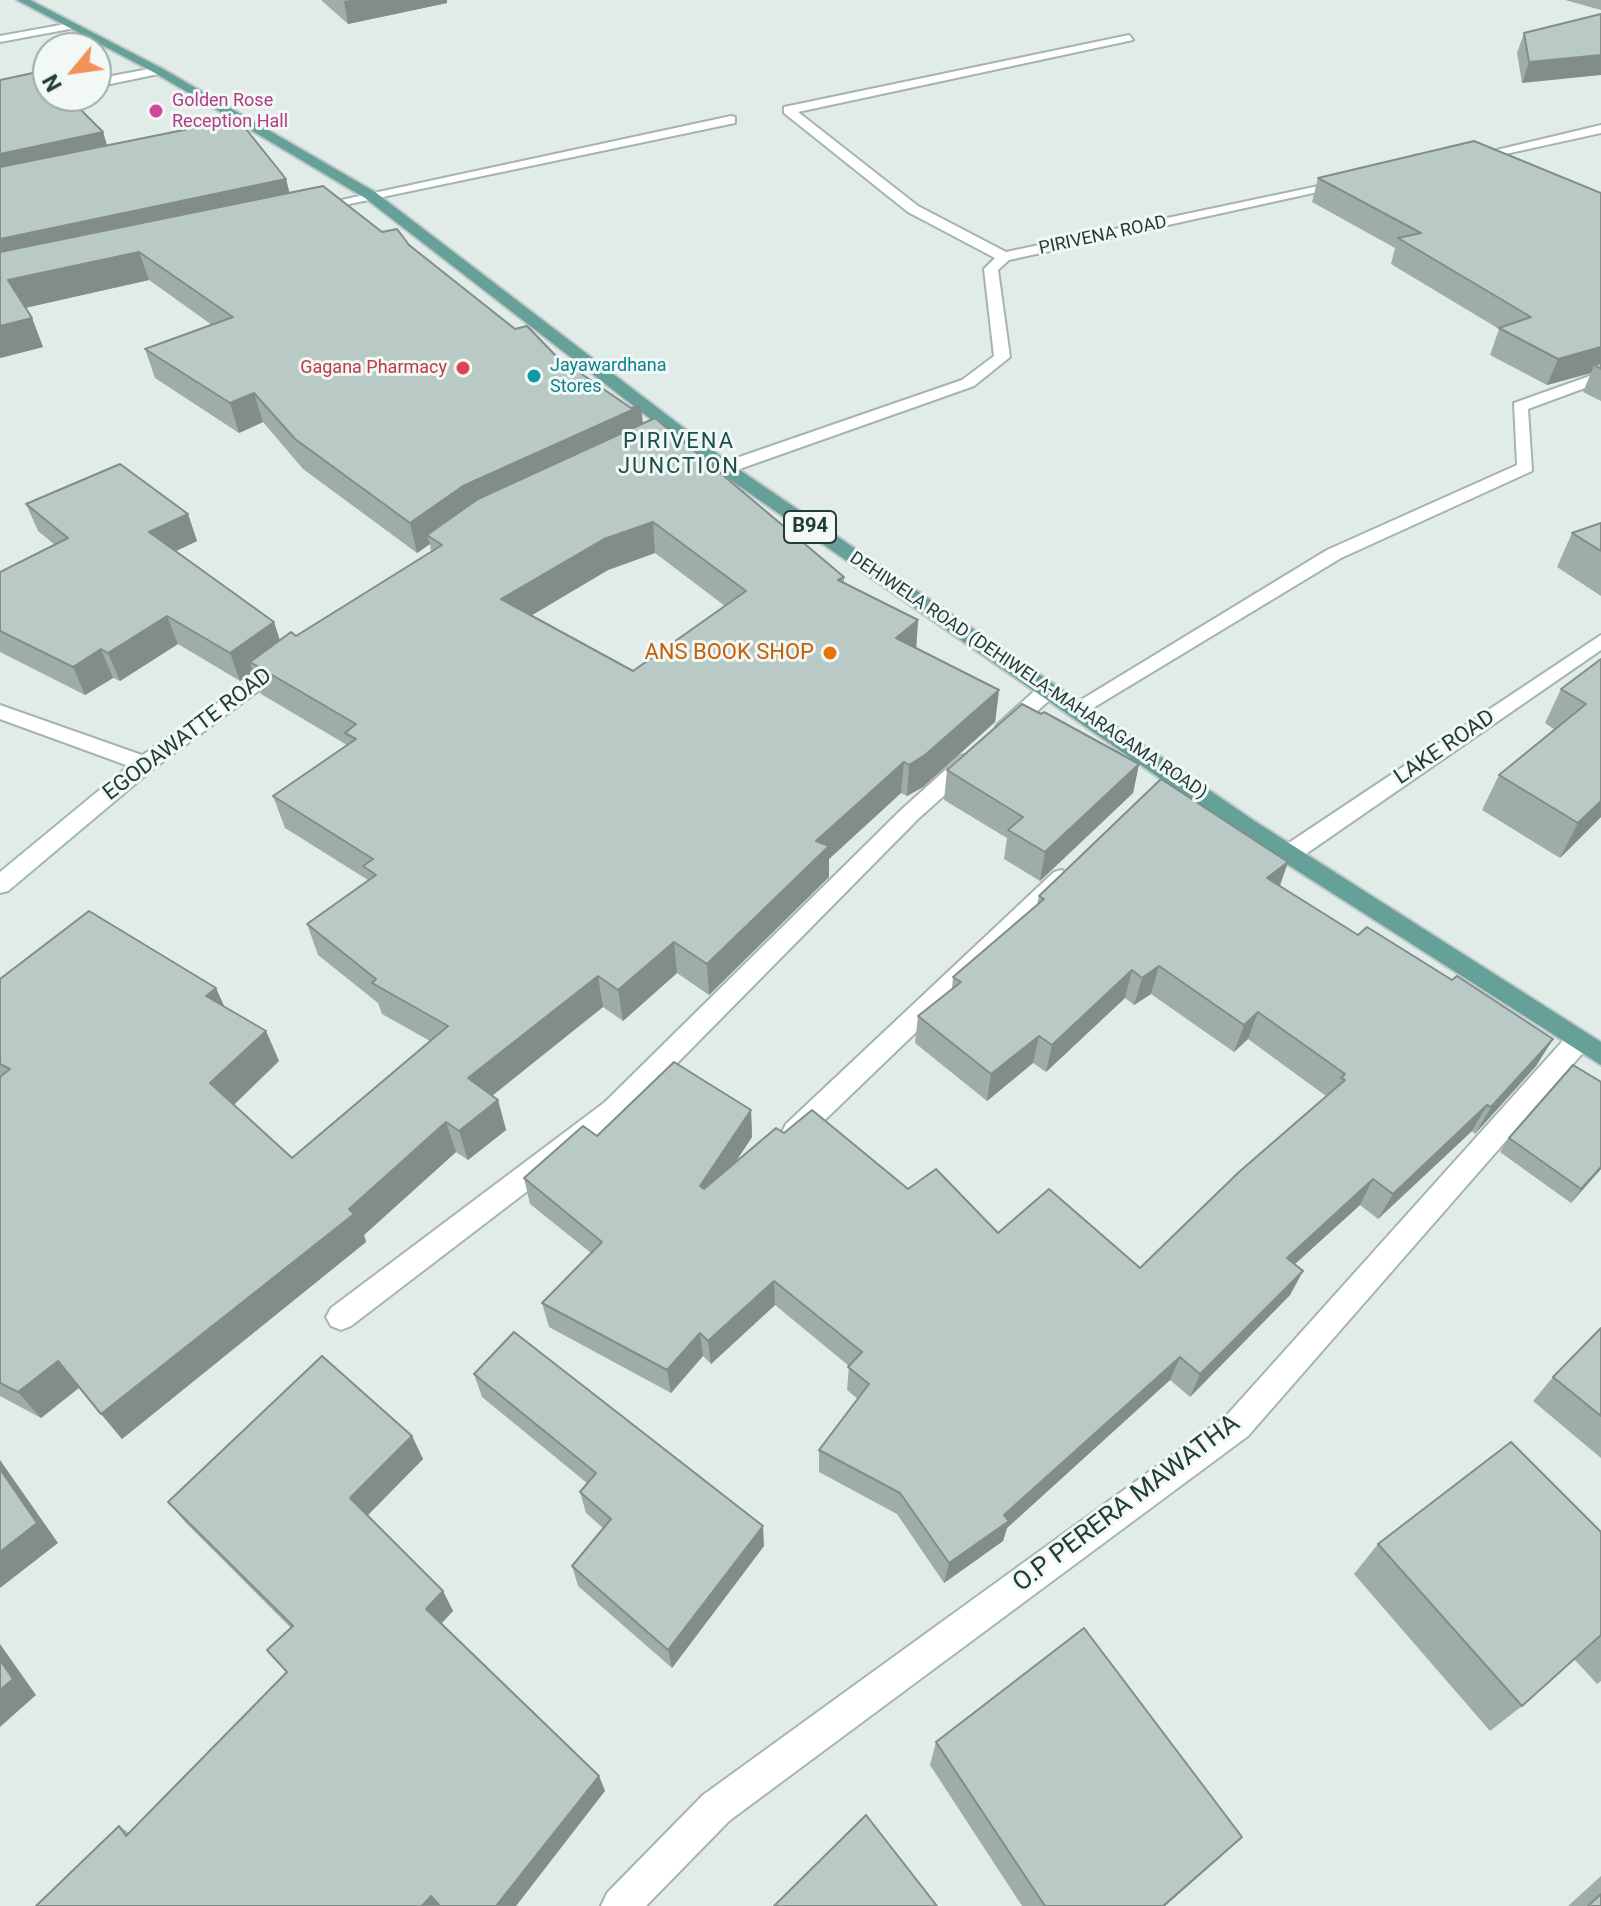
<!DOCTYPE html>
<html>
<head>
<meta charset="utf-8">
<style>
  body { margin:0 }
  #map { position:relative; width:1601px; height:1906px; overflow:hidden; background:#e1ece8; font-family:Roboto,sans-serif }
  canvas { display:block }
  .north { position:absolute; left:32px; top:32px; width:80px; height:80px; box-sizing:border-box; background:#f2f8f6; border:2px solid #9eadaa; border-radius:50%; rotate:241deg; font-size:22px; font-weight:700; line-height:32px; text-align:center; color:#213d39 }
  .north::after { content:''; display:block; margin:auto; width:28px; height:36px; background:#f29159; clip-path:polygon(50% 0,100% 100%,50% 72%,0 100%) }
</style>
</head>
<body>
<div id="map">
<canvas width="1601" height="1906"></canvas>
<div class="north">N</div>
</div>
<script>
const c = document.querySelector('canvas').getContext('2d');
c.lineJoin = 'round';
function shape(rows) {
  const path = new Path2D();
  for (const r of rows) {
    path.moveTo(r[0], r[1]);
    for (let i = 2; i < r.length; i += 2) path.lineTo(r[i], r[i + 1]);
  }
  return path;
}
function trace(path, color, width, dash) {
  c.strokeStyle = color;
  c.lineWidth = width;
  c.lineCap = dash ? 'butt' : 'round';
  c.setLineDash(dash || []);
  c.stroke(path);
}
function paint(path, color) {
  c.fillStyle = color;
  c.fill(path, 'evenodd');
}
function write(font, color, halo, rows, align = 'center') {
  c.font = font + ' Roboto,sans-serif';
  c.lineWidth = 6;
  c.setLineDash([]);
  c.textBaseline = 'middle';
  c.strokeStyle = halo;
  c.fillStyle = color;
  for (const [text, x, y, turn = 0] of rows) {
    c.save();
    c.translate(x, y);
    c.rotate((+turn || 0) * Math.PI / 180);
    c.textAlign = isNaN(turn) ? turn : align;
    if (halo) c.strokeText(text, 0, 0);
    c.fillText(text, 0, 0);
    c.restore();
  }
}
const street = shape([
  [71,23,75,28,0,42,0,36,71,23],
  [1129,35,1133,40,798,112,918,206,1006,252,1347,180,1354,184,1009,260,998,270,1010,357,974,386,731,472,719,472,719,464,962,380,994,356,984,269,995,258,908,212,784,113,784,107,1129,35],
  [159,67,165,71,163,73,96,87,96,79,159,67],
  [731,116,735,117,735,123,311,212,304,208,731,116],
  [1601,125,1601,133,1469,162,1463,158,1601,125],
  [1601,372,1601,382,1528,409,1532,471,1341,558,1083,714,1069,714,1066,709,1327,550,1517,465,1514,403,1601,372],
  [1601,635,1601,650,1297,860,1281,860,1278,854,1281,848,1601,635],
  [1048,683,1055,685,1058,690,1055,695,1012,734,998,734,995,729,998,724,1041,685,1048,683],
  [0,705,153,759,156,764,153,769,137,769,0,719,0,705],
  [969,754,980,761,977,766,918,819,623,1118,351,1326,341,1330,331,1326,326,1317,331,1308,605,1102,902,809,961,756,969,754],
  [1062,870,1073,878,1070,884,804,1140,795,1143,786,1140,782,1132,786,1124,1054,872,1062,870],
  [1578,1031,1587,1034,1591,1041,1587,1048,1248,1436,729,1821,646,1906,601,1906,607,1893,703,1795,1226,1416,1569,1034,1578,1031]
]);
const secondary = shape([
  [281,659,291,665,288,669,153,769,8,891,0,893,0,872,137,759,281,659]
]);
const primary = shape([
  [17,0,30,0,163,69,375,192,731,464,1256,822,1601,1042,1601,1065,1240,834,719,472,365,198,155,73,17,0]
]);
const wall = shape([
  [321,0,447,0,447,3,348,24],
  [1565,0,1601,0,1601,10],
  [1601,14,1522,83,1517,53,1524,33],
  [42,71,48,77,48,96,67,96,103,132,107,146,238,119,286,179,289,192,323,186,382,232,397,229,409,245,515,329,527,326,557,357,631,408,641,406,643,423,655,418,844,577,844,583,918,620,916,648,999,690,995,722,923,787,907,796,901,793,829,859,829,877,709,995,677,973,623,1021,603,1007,492,1095,498,1100,506,1130,468,1160,456,1152,364,1235,366,1242,122,1439,80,1387,41,1418,0,1396,0,979,89,911,216,988,224,1007,266,1031,279,1061,234,1105,292,1158,430,1041,382,1014,378,1003,318,955,307,924,368,880,285,828,273,796,347,745,261,694,253,672,240,681,178,644,120,681,113,678,85,695,0,652,0,572,55,545,38,531,26,504,120,464,188,514,197,541,176,551,274,622,280,641,291,632,296,636,431,552,430,544,417,553,303,469,263,422,239,433,155,378,145,349,212,325,149,280,25,308,32,318,43,347,0,358,0,80],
  [655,553,725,606,633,671,532,615,608,570],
  [1318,178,1601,193,1601,401,1583,392,1591,373,1547,385,1490,355,1499,329,1391,264,1395,248,1312,202],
  [1601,523,1601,596,1557,567,1572,533],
  [1601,659,1601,817,1560,858,1482,810,1499,775,1555,730,1545,723,1561,689],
  [1139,764,1133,793,1040,881,1004,859,1007,838,944,800,947,770],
  [1288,862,1280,886,1358,935,1452,980,1553,1039,1536,1066,1475,1134,1472,1131,1378,1219,1360,1205,1295,1264,1303,1271,1290,1295,1190,1397,1170,1380,1007,1528,1003,1541,944,1583,897,1514,819,1472,819,1450,858,1399,847,1390,849,1366,775,1305,711,1364,703,1356,671,1393,549,1327,542,1303,591,1253,530,1204,524,1178,597,1136,751,1110,752,1137,735,1163,784,1133,908,1189,998,1233,1140,1268,1326,1096,1248,1039,1234,1052,1151,994,1134,1005,1125,998,1046,1072,1033,1063,987,1101,915,1043,918,1016,952,989,953,977,1037,905,1039,896],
  [1601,1082,1601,1169,1571,1203,1500,1152,1509,1138],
  [1601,1328,1601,1458,1533,1401,1553,1377],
  [474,1374,764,1546,672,1668,578,1586,572,1566,603,1528,586,1513,580,1492,587,1483,482,1397],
  [412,1436,423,1459,367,1516,443,1591,453,1611,441,1624,599,1776,605,1791,36,1906,119,1826,129,1833,287,1673,291,1628,186,1523,168,1502],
  [1601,1532,1601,1681,1597,1684,1574,1659,1522,1706,1490,1731,1354,1574,1378,1544],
  [936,1742,1222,1856,1165,1906,1022,1906,930,1765],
  [1601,1876,1601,1906,1568,1906]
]);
const shadedWall = shape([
  [351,0,447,0,447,3,348,24,344,1],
  [1601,55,1601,75,1522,83,1529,62],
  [103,132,111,158,0,183,0,154],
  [286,179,293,206,0,269,0,239],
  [139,252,149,280,20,309,8,280],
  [32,318,43,347,0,358,0,326],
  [1601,347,1601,369,1594,365,1591,373,1547,385,1558,359],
  [254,393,263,422,239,433,230,403],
  [641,406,644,436,427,535,430,544,417,553,410,523,463,486],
  [188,514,197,541,159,559,149,532],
  [653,522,655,553,608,570,507,630,501,599,604,539],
  [167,616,178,644,120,681,108,653],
  [918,620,916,652,896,638],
  [274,622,283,650,250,662,253,672,240,681,230,653],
  [101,649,113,678,85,695,73,667],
  [999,690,995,722,923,787,907,796,909,765],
  [904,762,901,793,829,859,829,877,709,995,707,964,816,841],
  [1139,764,1133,793,1040,881,1045,852],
  [1601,801,1601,817,1560,858,1578,823],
  [1288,862,1278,890,1267,878],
  [674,942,677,973,623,1021,618,990],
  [1159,966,1151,994,1134,1005,1142,978],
  [1132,970,1125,998,1046,1072,1052,1045],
  [598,976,603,1007,477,1108,468,1078],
  [216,988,230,1019,206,996],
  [1258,1012,1248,1039,1234,1052,1244,1025],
  [266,1031,279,1061,225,1113,210,1083],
  [1039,1036,1033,1063,987,1101,991,1074],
  [1553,1039,1536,1066,1475,1134,1491,1107],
  [498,1100,506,1130,468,1160,459,1131],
  [1487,1105,1472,1131,1378,1219,1393,1194],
  [751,1110,752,1137,703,1211,700,1186],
  [446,1122,456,1152,364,1235,366,1242,122,1439,101,1414,349,1209],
  [1601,1167,1601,1169,1571,1203,1581,1189],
  [1373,1179,1360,1205,1275,1282,1287,1258],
  [1303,1271,1290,1295,1190,1397,1200,1374],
  [774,1281,775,1305,711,1364,708,1341],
  [700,1333,703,1356,671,1393,667,1370],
  [1180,1357,1170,1380,1007,1528,1003,1541,944,1583,949,1563],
  [58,1361,80,1387,41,1418,18,1392],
  [412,1436,423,1459,363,1520,350,1498],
  [0,1460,58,1543,0,1588],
  [763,1526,764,1546,672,1668,668,1650],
  [443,1591,453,1611,437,1628,426,1609],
  [0,1644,36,1695,0,1727],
  [599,1776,605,1791,516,1906,496,1906],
  [1242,1837,1165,1906,1163,1906],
  [431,1896,441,1906,422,1906]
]);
const building = shape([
  [1601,14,1601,55,1529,62,1524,33,1601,14],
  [42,71,48,77,48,96,67,96,103,132,0,154,0,80,42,71],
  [238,119,286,179,0,239,0,167,238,119],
  [1474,141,1601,193,1601,347,1558,359,1499,328,1531,317,1398,238,1421,233,1318,178,1474,141],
  [323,186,382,232,397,229,409,245,515,329,527,326,557,357,631,408,641,406,463,486,410,523,295,439,254,393,230,403,145,349,233,317,139,252,8,280,32,318,0,326,0,252,323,186],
  [1601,363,1601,369,1594,365,1601,363],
  [655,418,844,577,838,580,918,620,896,638,999,690,925,755,909,765,904,762,816,841,829,846,707,964,674,942,618,990,598,976,468,1078,498,1100,459,1131,446,1122,349,1209,354,1214,101,1414,58,1361,18,1392,0,1383,0,1077,10,1069,0,1064,0,979,89,911,216,988,206,996,266,1031,210,1083,292,1158,448,1026,372,983,376,979,307,924,376,875,363,866,373,859,273,796,356,739,345,733,356,724,250,662,291,632,296,636,442,545,427,535,478,499,655,418],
  [653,522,746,591,633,671,501,599,604,539,653,522],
  [120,464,188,514,149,532,274,622,230,653,167,616,108,653,101,649,73,667,0,631,0,572,68,538,26,504,120,464],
  [1601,523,1601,551,1572,533,1601,523],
  [1601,659,1601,801,1578,823,1499,775,1586,704,1561,689,1601,659],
  [1022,704,1041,714,1044,712,1139,764,1045,852,1008,830,1023,817,947,770,1022,704],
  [1161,779,1288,862,1267,878,1358,935,1367,927,1452,980,1457,976,1553,1039,1491,1107,1487,1105,1393,1194,1373,1179,1287,1258,1303,1271,1200,1374,1180,1357,1004,1515,1009,1521,949,1563,900,1493,819,1450,869,1384,848,1367,862,1352,774,1281,708,1341,700,1333,667,1370,542,1303,602,1242,524,1178,583,1126,597,1136,674,1062,751,1110,700,1186,704,1189,776,1128,784,1133,812,1110,908,1189,936,1169,998,1233,1049,1189,1140,1268,1239,1172,1345,1080,1341,1078,1345,1074,1258,1012,1244,1025,1159,966,1142,978,1132,970,1052,1045,1039,1036,991,1074,918,1016,961,982,953,977,1044,899,1039,896,1161,779],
  [1573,1065,1601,1082,1601,1167,1581,1189,1509,1138,1573,1065],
  [1601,1328,1601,1416,1553,1377,1601,1328],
  [514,1332,763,1526,668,1650,572,1566,611,1519,580,1492,596,1473,474,1374,514,1332],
  [322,1356,412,1436,350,1498,443,1591,426,1609,599,1776,496,1906,440,1906,431,1896,422,1906,36,1906,119,1826,126,1836,287,1672,267,1650,293,1626,168,1502,322,1356],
  [1511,1442,1601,1532,1601,1635,1522,1706,1378,1544,1511,1442],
  [0,1469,37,1523,0,1552,0,1469],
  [1084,1628,1242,1837,1163,1906,1045,1906,936,1742,1084,1628],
  [0,1660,13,1679,0,1690,0,1660],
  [866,1815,937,1906,774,1906,866,1815],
  [1601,1894,1601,1906,1588,1906,1601,1894]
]);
const markers = [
  [156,111,8,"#d1479c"],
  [463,368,8,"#e0444e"],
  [534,376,8,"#0f9aa8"],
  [830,653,8,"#e8710a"]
];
const farHotelnames = [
  ["Golden Rose",172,101],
  ["Reception Hall",172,122]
];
const farStreetnames = [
  ["PIRIVENA ROAD",1103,236,-12],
  ["DEHIWELA ROAD (DEHIWELA-MAHARAGAMA ROAD)",1028,676,34]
];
const farCulturenames = [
  ["Jayawardhana",550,366],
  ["Stores",550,387]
];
const farHealthnames = [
  ["Gagana Pharmacy",447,368]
];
const shields = [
  [810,527,52]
];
const shieldNames = [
  ["B94",810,527]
];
const farQuarternames = [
  ["PIRIVENA",679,442],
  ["JUNCTION",679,467]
];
const foodNames = [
  ["ANS BOOK SHOP",814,653]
];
const streetNames = [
  ["EGODAWATTE ROAD",188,735,-37],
  ["LAKE ROAD",1445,748,-34]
];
const nearStreetnames = [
  ["O.P PERERA MAWATHA",1127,1504,-37]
];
trace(street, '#a4b4b0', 4);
trace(secondary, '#9fb8b2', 4);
trace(primary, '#c1c9c8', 4);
paint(street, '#fff');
paint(secondary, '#fff');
paint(primary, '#65a199');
paint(wall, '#9fada9');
paint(shadedWall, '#828d8a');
paint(building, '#b9c9c5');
trace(building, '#828d8a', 2);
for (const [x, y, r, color] of markers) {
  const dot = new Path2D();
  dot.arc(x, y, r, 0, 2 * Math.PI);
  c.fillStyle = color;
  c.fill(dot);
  trace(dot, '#f2f8f6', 3);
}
write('18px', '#b23c85', '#f2f8f6', farHotelnames, 'left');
write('18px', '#213d39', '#f2f8f6', farStreetnames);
write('18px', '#0d838f', '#f2f8f6', farCulturenames, 'left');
write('18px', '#be3a42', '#f2f8f6', farHealthnames, 'right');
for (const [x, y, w] of shields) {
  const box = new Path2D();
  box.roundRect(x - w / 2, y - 16, w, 32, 6);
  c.fillStyle = '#f2f8f6';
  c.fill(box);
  trace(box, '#213d39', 2);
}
write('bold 20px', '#213d39', null, shieldNames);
c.letterSpacing = '2px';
write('22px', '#1d4f49', '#f2f8f6', farQuarternames);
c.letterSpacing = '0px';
write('22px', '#c56008', '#f2f8f6', foodNames, 'right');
write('22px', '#213d39', '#f2f8f6', streetNames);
write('26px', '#213d39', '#f2f8f6', nearStreetnames);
</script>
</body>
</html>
